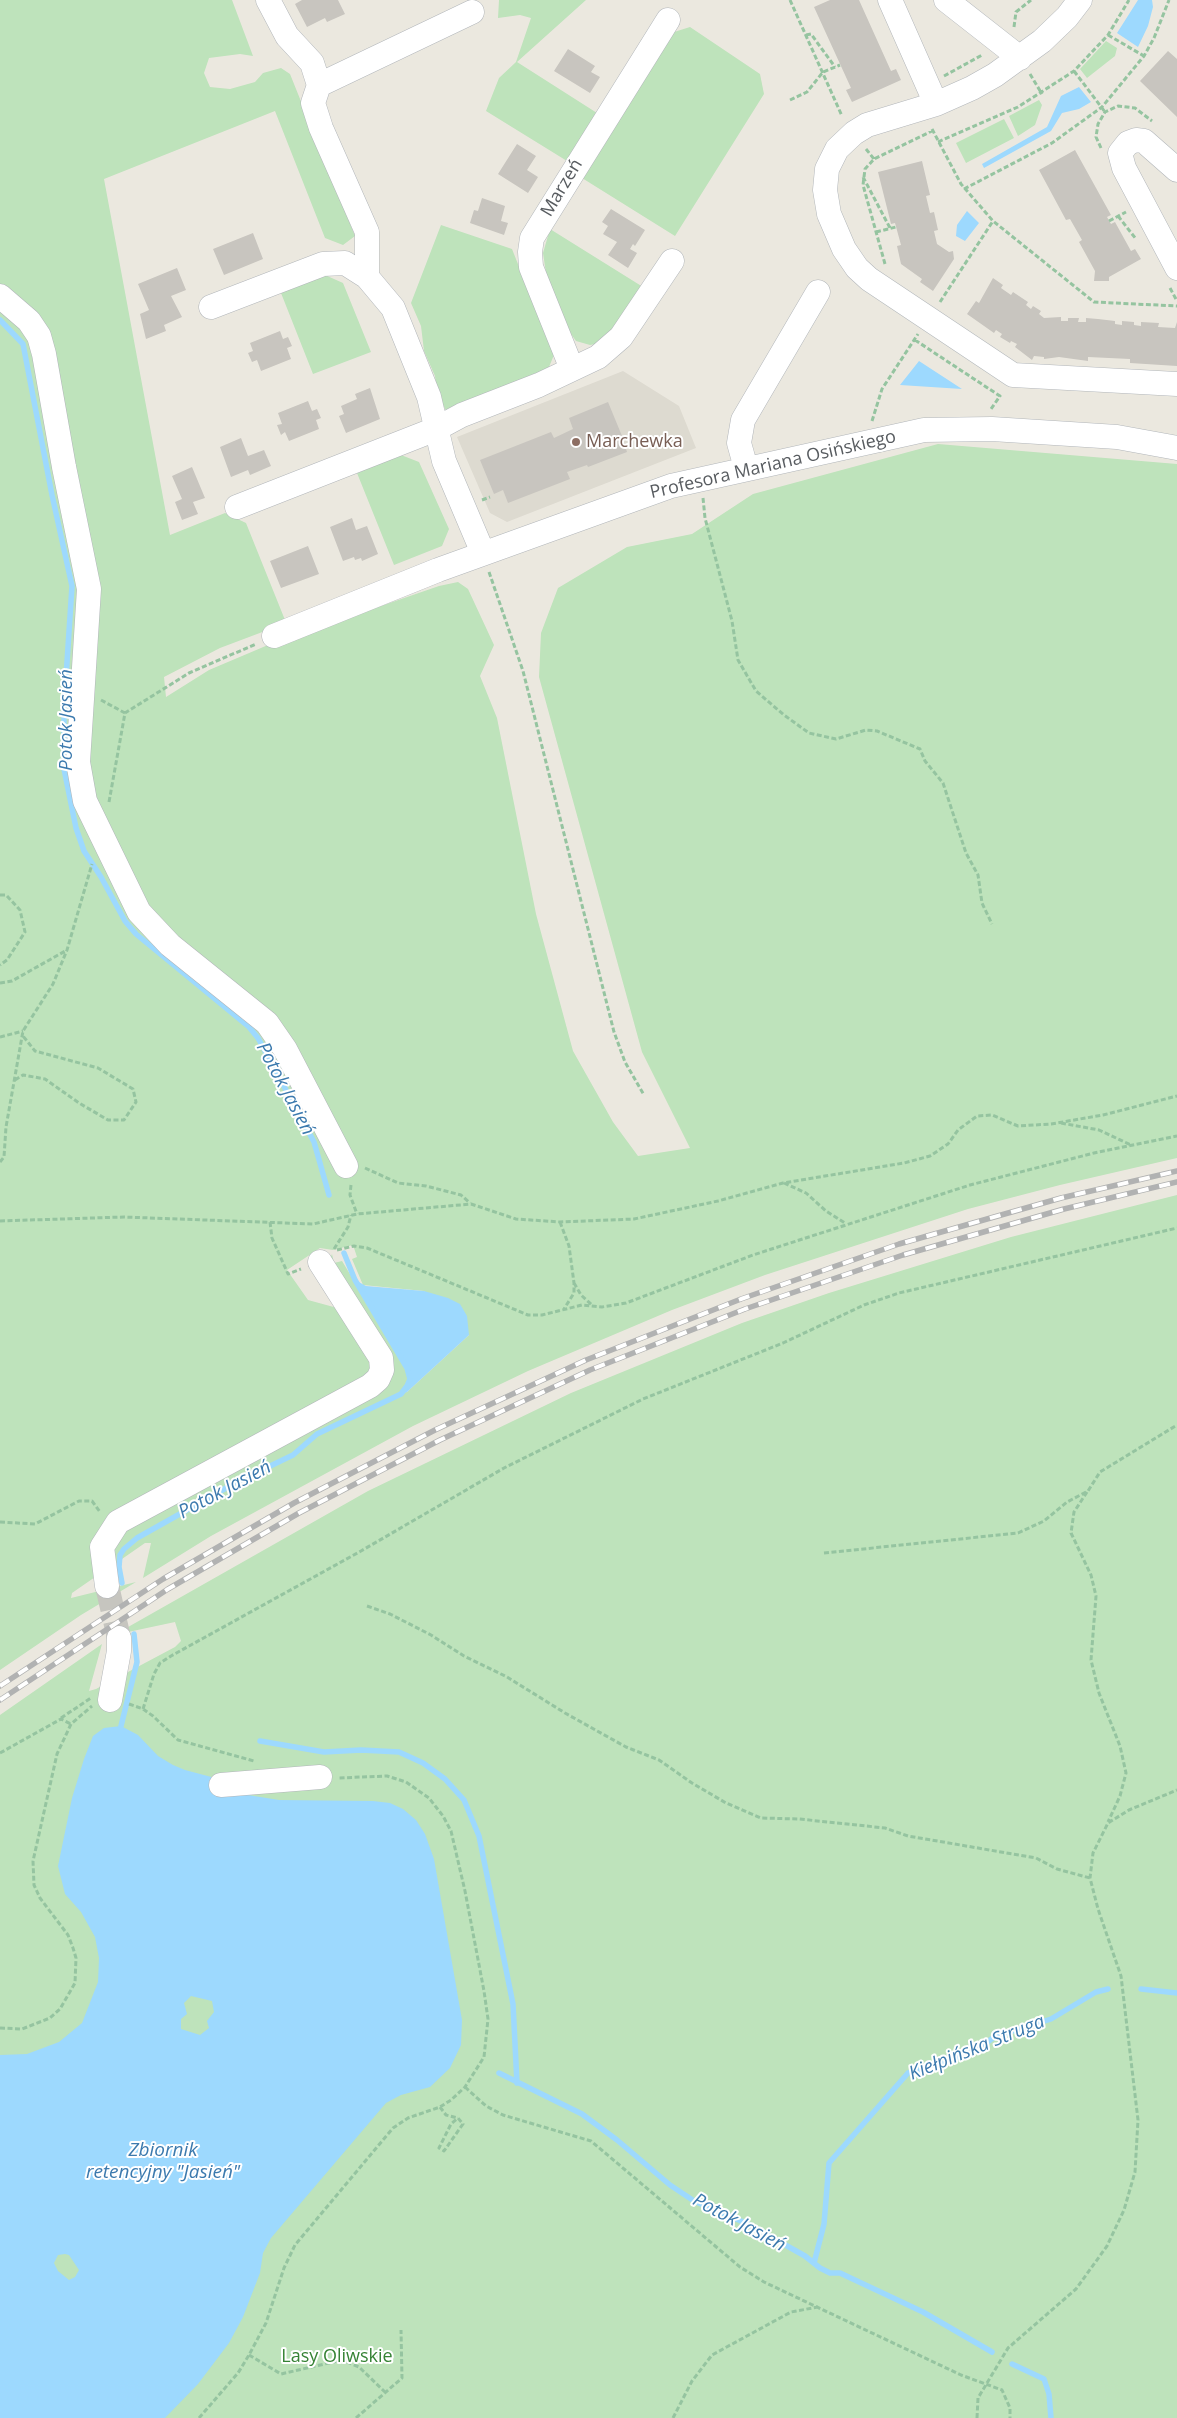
<!DOCTYPE html>
<html>
<head>
<meta charset="utf-8">
<style>
  body { margin:0 }
  canvas { display:block; background:#ebe8df }
</style>
</head>
<body>
<canvas width="1177" height="2418"></canvas>
<script>
const c = document.querySelector('canvas').getContext('2d');
c.lineJoin = 'round';
function paint(path, color) {
  c.fillStyle = color;
  c.fill(path, 'evenodd');
}
function shape(rows) {
  const path = new Path2D();
  for (const r of rows) {
    path.moveTo(r[0], r[1]);
    for (let i = 2; i < r.length; i += 2) path.lineTo(r[i], r[i + 1]);
  }
  return path;
}
function trace(path, color, width, dash) {
  c.strokeStyle = color;
  c.lineWidth = width;
  c.lineCap = dash ? 'butt' : 'round';
  c.setLineDash(dash || []);
  c.stroke(path);
}
function write(font, color, halo, rows, align = 'center') {
  c.font = font + ' "Open Sans",sans-serif';
  c.lineWidth = 4;
  c.setLineDash([]);
  c.textBaseline = 'middle';
  c.strokeStyle = halo;
  c.fillStyle = color;
  for (const [text, x, y, turn = 0] of rows) {
    c.save();
    c.translate(x, y);
    c.rotate((+turn || 0) * Math.PI / 180);
    c.textAlign = isNaN(turn) ? turn : align;
    if (halo) c.strokeText(text, 0, 0);
    c.fillText(text, 0, 0);
    c.restore();
  }
}
const education = shape([
  [623,371,679,406,696,448,507,522,490,513,457,437]
]);
const green = shape([
  [0,0,232,0,253,56,240,54,209,58,204,73,210,87,230,89,255,82,263,73,281,68,290,74,355,236,343,245,325,238,275,111,104,179,170,535,225,513,246,523,285,620,273,628,220,648,164,677,166,697,209,670,268,645,439,586,458,582,468,589,494,645,480,676,497,718,536,914,573,1051,613,1122,638,1156,690,1148,642,1052,539,677,541,633,558,588,627,547,692,534,753,494,938,444,1177,464,1177,1158,1060,1185,968,1209,765,1275,672,1310,528,1371,413,1426,211,1536,143,1578,151,1543,145,1543,109,1568,113,1536,385,1376,330,1259,332,1254,334,1263,342,1261,407,1368,410,1379,402,1393,407,1392,469,1335,424,1291,363,1285,352,1259,357,1257,353,1245,333,1250,320,1248,287,1270,308,1300,341,1309,377,1370,120,1515,98,1575,72,1593,71,1598,136,1582,81,1615,0,1670],
  [499,0,586,0,517,62,597,113,567,161,486,111,499,78,516,62,531,18,520,15,498,18],
  [690,27,760,74,764,94,675,236,582,178,671,33],
  [1106,41,1117,48,1115,56,1087,78,1080,69],
  [1039,100,1042,105,1035,125,1018,136,1009,116],
  [1004,119,1014,138,966,163,956,143],
  [441,225,512,249,554,355,546,374,447,412,437,395,435,376,424,351,421,326,411,303],
  [550,229,643,287,605,342,590,345,576,341,566,327,547,280,543,253],
  [325,275,343,283,371,352,313,374,281,293],
  [401,455,419,462,449,529,442,546,394,565,357,473],
  [1177,1195,1177,2418,0,2418,0,1715,102,1644,89,1691,96,1689,175,1647,181,1641,175,1622,114,1635,368,1491,571,1393,742,1323,829,1293,1011,1237]
]);
const water = shape([
  [1138,0,1152,0,1153,7,1148,26,1138,47,1117,33],
  [1079,87,1091,102,1079,109,1062,113,1051,131,984,168,982,164,1047,127,1061,96],
  [967,211,979,223,965,241,956,236,957,225],
  [919,361,962,389,900,385],
  [355,1280,366,1286,424,1291,448,1298,460,1304,467,1316,469,1335,407,1392,401,1394,410,1379,407,1368],
  [121,1726,138,1735,158,1756,173,1765,185,1770,219,1779,223,1791,279,1800,373,1801,390,1803,403,1809,416,1820,425,1834,434,1859,462,2020,461,2045,450,2068,430,2087,401,2095,386,2103,271,2238,263,2253,260,2273,243,2317,229,2343,198,2384,165,2418,0,2418,0,2055,27,2054,59,2042,82,2023,98,1982,99,1958,95,1937,81,1912,65,1894,58,1866,72,1798,84,1759,93,1736,104,1728],
  [191,1996,212,2001,214,2012,207,2021,209,2028,200,2035,181,2029,181,2019,187,2014,184,2003],
  [65,2254,69,2255,79,2270,75,2277,69,2280,58,2271,54,2263,58,2255]
]);
const stream = shape([
  [0,320,23,344,52,495,72,586,64,708,64,769,76,828,84,851,101,877,125,921,136,934,249,1027,258,1038,314,1142,329,1195],
  [122,1583,119,1567,120,1555,124,1549,137,1538,235,1483,293,1455,317,1434,401,1394,407,1386,410,1379,407,1368,355,1280,344,1253],
  [121,1726,137,1662,134,1634],
  [260,1741,324,1752,361,1750,399,1752,423,1763,445,1779,464,1800,479,1836,513,2004,517,2083],
  [1141,1989,1177,1993],
  [499,2073,582,2114,617,2140,670,2185,694,2201,748,2224,805,2256,820,2268,830,2273,840,2273,923,2312,992,2352],
  [814,2263,824,2224,829,2163,908,2073,942,2064,985,2044,994,2037,1051,2019,1096,1992,1108,1989],
  [1012,2364,1044,2379,1049,2394,1051,2418]
]);
const building = shape([
  [302,0,338,0,345,14,327,22,325,18,307,27,295,4],
  [830,0,859,0,891,71,896,69,901,80,852,102,846,90,851,88,814,7],
  [568,49,595,66,591,72,600,77,590,93,554,71],
  [1168,51,1177,59,1177,117,1140,81],
  [517,144,536,156,527,170,538,177,528,193,498,174],
  [1075,150,1111,215,1107,217,1111,224,1115,222,1131,251,1135,249,1141,259,1109,277,1109,281,1094,281,1095,271,1079,242,1082,240,1070,219,1066,220,1039,170],
  [922,161,930,195,926,196,930,213,934,212,938,230,934,231,937,244,949,252,953,251,954,259,933,291,920,282,922,279,901,264,897,246,901,245,895,223,891,224,878,172],
  [482,198,505,206,501,221,508,223,504,235,470,223,474,210,478,211],
  [611,209,645,230,635,246,633,244,630,249,637,253,628,268,608,255,617,242,603,234,608,226,602,222],
  [253,233,263,259,224,275,213,249],
  [177,268,186,290,171,296,182,317,164,325,166,331,146,339,140,314,149,310,138,284],
  [993,278,1003,285,1001,288,1011,295,1013,292,1028,302,1026,305,1031,309,1033,306,1041,311,1039,314,1044,318,1061,317,1061,321,1068,321,1068,318,1079,318,1078,322,1086,322,1086,318,1098,319,1115,321,1115,324,1122,325,1122,321,1134,322,1134,325,1141,326,1141,322,1159,323,1158,327,1175,328,1177,322,1177,366,1130,363,1130,359,1088,357,1088,361,1059,357,1044,359,1044,357,1034,356,1032,360,1015,347,1017,344,1011,341,1010,343,1000,337,1002,334,996,330,994,333,967,314,976,301,979,303],
  [280,331,283,339,288,337,292,346,287,348,291,359,261,371,257,360,252,362,248,353,253,351,250,343],
  [370,388,380,419,346,433,339,416,344,414,341,406,357,399,355,394],
  [308,401,312,411,317,409,321,418,316,420,319,429,289,441,285,432,281,435,277,425,282,424,278,413],
  [608,402,622,436,619,438,620,443,624,442,627,452,588,467,587,465,567,472,570,479,508,503,503,490,494,494,480,460,551,432,554,438,573,429,569,418],
  [241,438,248,456,264,450,271,466,250,475,248,470,231,477,220,447],
  [192,467,205,498,193,502,198,514,182,520,175,502,182,499,172,476],
  [352,518,356,530,367,526,378,554,362,561,361,558,355,560,354,557,343,561,330,527],
  [308,546,319,574,281,588,270,561]
]);
const minorTunnel = shape([
  [107,1586,119,1638]
]);
const path = shape([
  [790,0,842,116],
  [1014,27,1016,12,1031,0],
  [806,35,811,34,835,67],
  [1108,35,1144,56],
  [1074,71,1105,112],
  [1030,74,1042,94],
  [944,76,982,55],
  [790,100,807,92,823,72,840,65],
  [932,129,961,184,993,221,1094,302,1177,306],
  [938,142,1018,107,1074,71,1108,35,1129,0],
  [1101,148,1096,137,1098,124,1105,112,1118,106,1135,108,1152,121],
  [866,149,874,159],
  [863,177,890,228],
  [964,189,1052,143,1102,107,1144,56,1154,38,1169,0],
  [1118,216,1136,239],
  [1109,221,1126,212],
  [876,232,896,227],
  [885,264,863,185,865,169,874,159,932,131],
  [1170,288,1177,301],
  [940,302,993,221],
  [915,340,1000,396,991,409],
  [872,421,882,389,918,334],
  [703,498,705,518,732,621,738,660,756,691,784,715,809,733,836,739,866,730,877,731,920,749,925,761,943,783,966,853,978,875,982,903,992,924],
  [482,500,490,497],
  [489,572,523,671,614,1032,625,1062,644,1095],
  [101,700,125,713],
  [109,802,125,713,189,673,256,644],
  [0,895,6,895,20,910,25,932,7,960,0,965],
  [0,983,12,981,67,950],
  [0,1037,23,1031],
  [15,1080,23,1075,45,1079,79,1103,108,1120,124,1120,136,1102,133,1089,98,1068,35,1051,23,1036],
  [1061,1123,1099,1130,1131,1145],
  [0,1162,4,1157,6,1127,23,1031,53,984,67,950,92,864],
  [365,1168,398,1183,426,1186,461,1195,470,1203],
  [784,1183,806,1193,826,1211,845,1223],
  [351,1185,350,1195,357,1214],
  [0,1221,124,1217,313,1224,357,1214,471,1204,516,1219,560,1222,634,1219,718,1201,783,1183,904,1163,930,1156,948,1144,958,1130,977,1116,992,1115,1018,1126,1051,1124,1103,1115,1177,1096],
  [270,1222,272,1238,288,1274,301,1269],
  [560,1222,569,1246,574,1283,574,1293,564,1309],
  [334,1249,348,1227,351,1215],
  [337,1250,354,1246,367,1248,528,1315,542,1315,582,1305,602,1307,626,1303,753,1255,970,1185,1094,1153,1177,1136],
  [574,1283,581,1295,592,1305],
  [1087,1492,1074,1512,1071,1533,1091,1575,1096,1596,1091,1660,1099,1693,1120,1746,1126,1773,1120,1796,1108,1822],
  [0,1522,35,1524,79,1501,92,1501,100,1512],
  [824,1553,1018,1533,1044,1521,1067,1502,1088,1491,1100,1472,1177,1425],
  [367,1606,390,1614,431,1635,464,1656,507,1677,565,1713,626,1747,659,1760,692,1783,726,1803,761,1818,799,1819,885,1828,908,1836,1036,1858,1057,1869,1090,1878],
  [129,1704,143,1709,153,1716,178,1740,254,1761],
  [143,1709,154,1674,160,1663,171,1656,361,1551,504,1468,643,1399,783,1343,864,1305,899,1293,1177,1228],
  [61,1718,91,1698],
  [0,1753,61,1719,71,1724],
  [0,2028,22,2029,50,2018,60,2009,75,1983,76,1958,73,1948,68,1935,40,1898,34,1885,33,1861,57,1754,71,1724,92,1706],
  [465,2087,486,2106,503,2115,591,2141,740,2267,764,2282,961,2375,1002,2390,1010,2408,1010,2418],
  [440,2107,446,2115,458,2118,463,2124,444,2151,439,2148,451,2124,458,2118],
  [249,2355,281,2374,342,2360,359,2367,385,2392],
  [199,2418,238,2373,249,2355,266,2323,284,2268,295,2245,393,2128,408,2118,440,2107,451,2100,465,2087,484,2057,488,2019,484,1991,465,1891,451,1831,443,1816,429,1798,406,1782,387,1776,338,1778],
  [356,2418,402,2378,401,2330],
  [673,2418,692,2381,712,2355,791,2312,818,2307],
  [977,2418,978,2398,1008,2348,1076,2289,1107,2246,1124,2210,1135,2172,1138,2120,1121,1976,1098,1909,1090,1878,1093,1853,1108,1823,1129,1810,1177,1790]
]);
const minor = shape([
  [268,0,287,36,312,63,319,85],
  [890,0,936,104],
  [946,0,1020,58],
  [1080,0,1067,17,1042,41,995,75,972,88,936,104,867,125,854,133,837,149,827,169,825,190,829,214,844,249,857,268,869,279,1013,375,1177,384],
  [1177,170,1144,141,1136,140,1128,143,1120,153,1124,168,1177,268],
  [367,277,367,232,321,128,313,103,319,85,472,12],
  [0,296,29,321,39,336,44,354,64,467,89,589,78,762,85,801,139,912,170,945,267,1023,285,1049,346,1166],
  [211,307,323,264,345,263,367,277,393,308,429,397,444,461,483,553],
  [572,369,531,267,530,252,532,238,668,20],
  [746,468,739,443,743,420,818,292],
  [237,507,436,429,462,415,539,385,598,357,621,337,672,261],
  [274,636,438,570,671,486,924,430,992,429,1117,437,1177,448],
  [107,1586,102,1547,118,1522,370,1386,378,1379,382,1370,381,1358,320,1262],
  [110,1700,119,1651,119,1638],
  [221,1785,320,1777]
]);
const rail = shape([
  [0,1686,163,1579,294,1503,435,1430,586,1360,741,1299,899,1244,1061,1198,1177,1171],
  [0,1700,168,1589,299,1513,440,1440,590,1370,745,1309,903,1255,1064,1209,1177,1182]
]);
const markers = [
  [576,442,5,"#8d6e63"]
];
const streetNames = [
  ["Marzeń",562,188,-59],
  ["Profesora Mariana Osińskiego",773,465,-13]
];
const educationNames = [
  ["Marchewka",586,442]
];
const parkNames = [
  ["Lasy Oliwskie",337,2357]
];
const waterNames = [
  ["Potok Jasień",67,720,-90],
  ["Potok Jasień",285,1089,62],
  ["Potok Jasień",225,1490,-28],
  ["Kiełpińska Struga",977,2048,-22],
  ["Zbiornik",163,2151],
  ["retencyjny \"Jasień\"",163,2173],
  ["Potok Jasień",739,2223,28]
];
paint(education, '#dddad0');
paint(green, '#bee3bb');
paint(water, '#9dd9fe');
trace(stream, '#9dd9fe', 5.5);
paint(building, '#c8c5bf');
trace(minorTunnel, '#c6c5bf', 24, [24, 12]);
trace(minor, '#b2b6ba', 25);
trace(path, '#95c4a0', 3, [5, 2.5]);
trace(minor, '#fff', 24);
trace(rail, '#b1b2b2', 5.5);
trace(rail, '#fff', 4, [11]);
for (const [x, y, r, color] of markers) {
  const dot = new Path2D();
  dot.arc(x, y, r, 0, 2 * Math.PI);
  c.fillStyle = color;
  c.fill(dot);
  trace(dot, '#fff', 2);
}
write('18px', '#585c60', '#fff', streetNames);
write('18px', '#785e54', '#fff', educationNames, 'left');
write('18px', '#368335', '#fff', parkNames);
write('italic 19px', '#3c7aae', '#fff', waterNames);
</script>
</body>
</html>
